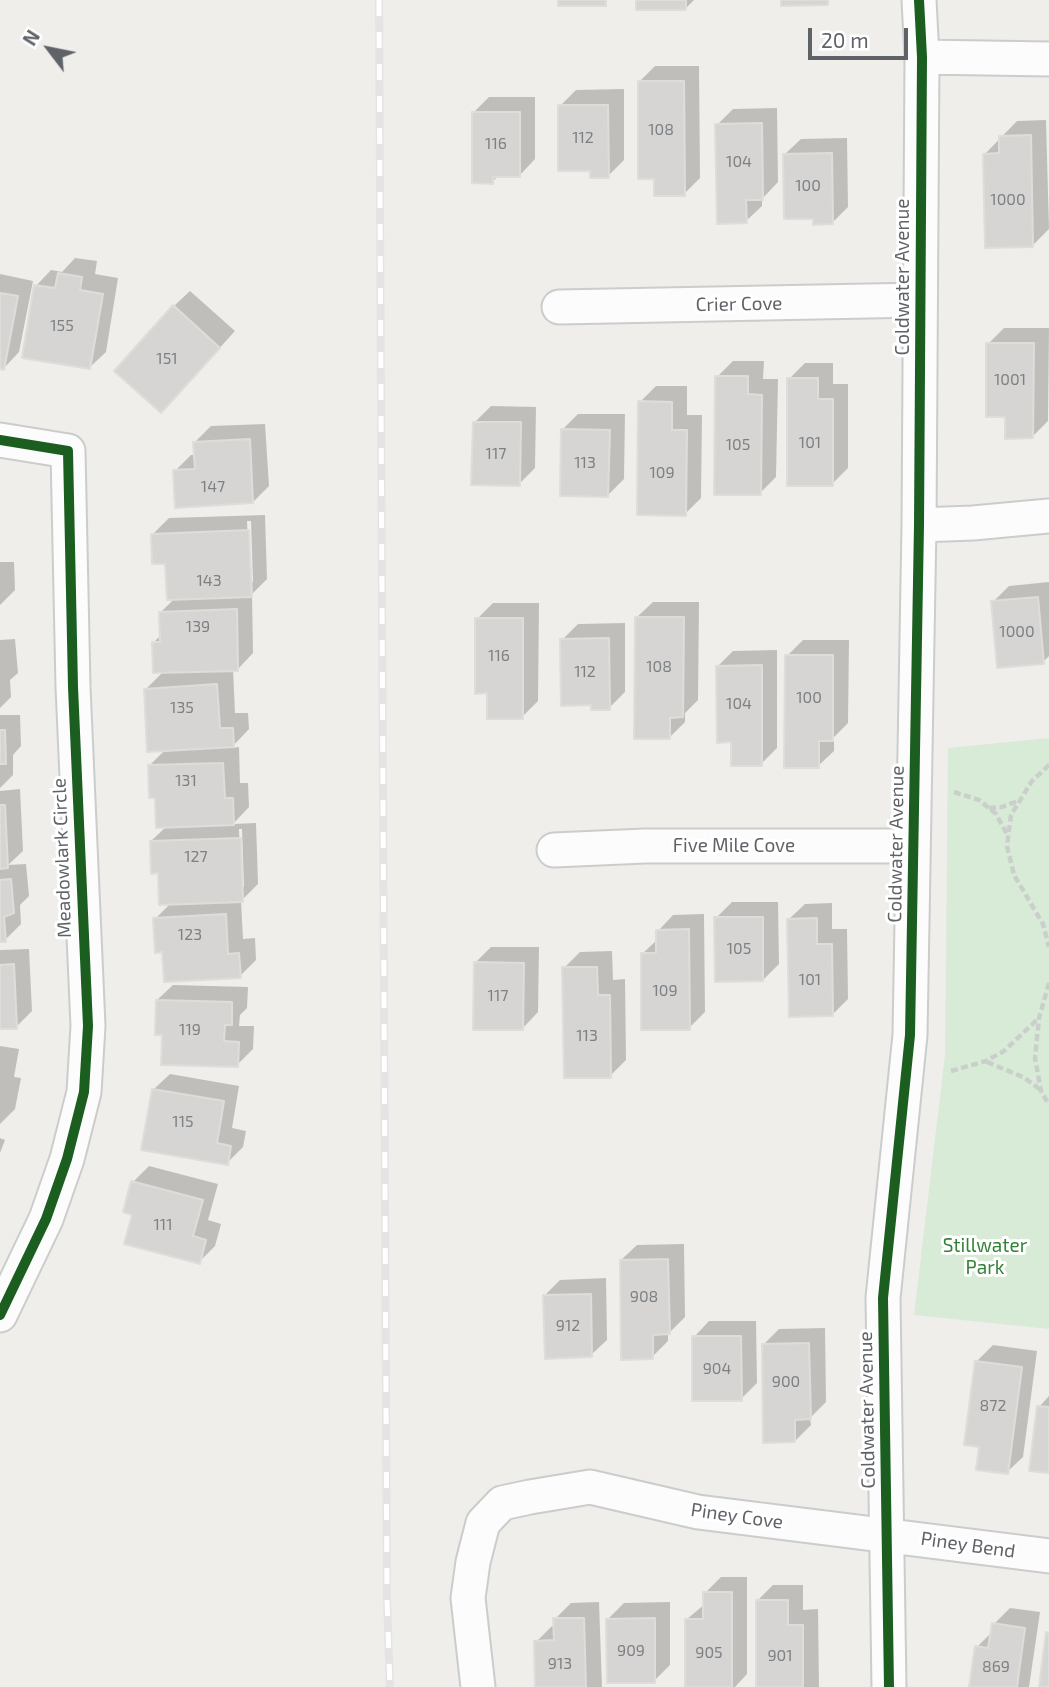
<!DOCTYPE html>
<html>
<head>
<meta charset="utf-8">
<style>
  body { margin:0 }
  #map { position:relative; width:1049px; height:1687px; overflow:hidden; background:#efeeea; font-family:"Exo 2",sans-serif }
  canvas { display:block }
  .north { position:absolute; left:14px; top:14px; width:70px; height:70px; -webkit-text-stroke:5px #fff; paint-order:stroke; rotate:302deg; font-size:19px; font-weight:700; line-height:28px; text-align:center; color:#5f6368 }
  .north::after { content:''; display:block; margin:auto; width:24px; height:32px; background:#5f6368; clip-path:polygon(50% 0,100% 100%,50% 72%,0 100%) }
  .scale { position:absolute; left:808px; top:28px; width:100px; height:32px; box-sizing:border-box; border:4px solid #5f6368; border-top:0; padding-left:9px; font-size:21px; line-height:24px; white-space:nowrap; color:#5f6368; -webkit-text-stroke:5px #fff; paint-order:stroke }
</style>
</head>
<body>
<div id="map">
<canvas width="1049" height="1687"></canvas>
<div class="north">N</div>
<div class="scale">20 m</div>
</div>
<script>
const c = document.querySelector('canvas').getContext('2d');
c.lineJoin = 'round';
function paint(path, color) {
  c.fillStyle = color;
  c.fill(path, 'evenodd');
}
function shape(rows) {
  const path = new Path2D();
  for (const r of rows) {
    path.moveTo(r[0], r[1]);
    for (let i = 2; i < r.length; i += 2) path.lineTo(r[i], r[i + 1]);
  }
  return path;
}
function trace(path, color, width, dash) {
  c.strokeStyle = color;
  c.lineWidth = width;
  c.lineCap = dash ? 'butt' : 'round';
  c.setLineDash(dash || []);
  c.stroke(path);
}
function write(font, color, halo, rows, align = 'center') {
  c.font = font + ' "Exo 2",sans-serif';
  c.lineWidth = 6;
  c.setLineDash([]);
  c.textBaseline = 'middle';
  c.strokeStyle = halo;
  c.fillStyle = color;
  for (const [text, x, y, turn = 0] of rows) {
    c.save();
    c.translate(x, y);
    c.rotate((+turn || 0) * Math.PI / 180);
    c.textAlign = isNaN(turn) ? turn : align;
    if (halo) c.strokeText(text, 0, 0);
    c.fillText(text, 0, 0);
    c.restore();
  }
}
const green = shape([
  [1049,738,1049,1329,914,1315,945,1055,948,748]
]);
const shadow = shape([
  [638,0,694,0,685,9],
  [655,66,699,66,700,178,684,194,639,82],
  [624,89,624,160,608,176,592,169,560,106,576,90],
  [489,97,535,97,535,159,520,175,499,175,492,182,473,113],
  [777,108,778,182,762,199,762,206,746,221,717,125,733,109],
  [1046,120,1049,229,1033,245,985,154,1017,121],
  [847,138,848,207,832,223,785,154,801,139],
  [75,258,97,261,95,274,118,278,106,352,90,367,33,289,51,270,62,272],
  [0,274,33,281,19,352,4,368,0,368],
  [190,291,235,331,177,395,174,306],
  [1004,328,1049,328,1048,421,1032,437,1007,416,988,344],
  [733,361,764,361,763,379,778,379,776,477,760,493,717,377],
  [805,363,833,363,833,384,848,384,848,468,832,484,789,379],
  [656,386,687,386,687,415,702,415,701,498,685,514,640,402],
  [491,406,536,407,535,468,519,484,475,422],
  [578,414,625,414,624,479,608,495,562,430],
  [265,424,269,486,253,502,175,471,191,455,196,455,195,442,211,426],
  [265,515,267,579,252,594,253,653,238,669,233,669,235,713,248,713,249,729,231,748,239,747,240,783,248,783,249,807,233,824,256,823,258,884,241,901,243,939,255,938,256,960,240,976,164,950,155,919,171,903,151,841,167,826,156,796,149,766,165,750,146,689,164,671,154,642,161,635,161,612,175,598,167,562,153,534,169,518],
  [247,521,251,521,253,582,250,582],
  [239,829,242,829,244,887,241,887],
  [0,562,14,562,15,590,0,605],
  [1049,582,1049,656,1043,662,993,602,1009,586],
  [653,602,699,602,698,700,685,713,685,722,669,738,637,617],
  [493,603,539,603,538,701,522,717,477,619],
  [625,623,625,692,609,708,562,640,578,624],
  [15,639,18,673,10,680,11,697,0,708,0,640],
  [803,640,849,640,848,723,834,737,834,751,818,766,787,656],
  [777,650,777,748,761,764,733,740,717,667,733,651],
  [0,715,20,715,21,746,13,755,13,775,0,788],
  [20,789,23,851,8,865,26,864,29,896,20,905,21,924,5,940,0,941,0,791],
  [732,902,778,902,779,964,763,980,716,918],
  [832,903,832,929,847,929,848,999,832,1015,789,919,805,904],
  [704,914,705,1012,689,1028,642,954,658,939,658,931,673,915],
  [491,947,539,947,538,1012,523,1028,475,963],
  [29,949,32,1011,16,1027,0,1028,0,950],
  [612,951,613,980,625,979,626,1060,610,1076,564,968,580,952],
  [173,985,248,987,247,1008,240,1015,239,1026,254,1026,253,1049,237,1065,164,1033,157,1000],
  [0,1046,19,1049,14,1077,21,1078,15,1109,0,1124],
  [170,1074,239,1086,232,1128,246,1131,243,1147,227,1163,154,1089],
  [0,1138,5,1140,0,1153],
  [149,1166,218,1184,208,1220,221,1224,215,1246,199,1262,134,1214,133,1182],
  [684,1244,685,1317,668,1334,668,1341,652,1357,621,1260,637,1245],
  [606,1278,607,1340,591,1355,545,1295,560,1280],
  [709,1321,756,1321,757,1383,741,1399,694,1337],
  [825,1328,826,1402,810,1418,811,1425,795,1441,763,1345,779,1329],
  [993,1345,1037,1351,1023,1457,1007,1472,977,1361],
  [1049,1396,1049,1471,1039,1407],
  [721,1577,747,1577,747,1674,735,1687,687,1687,687,1619,705,1604,705,1593],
  [773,1585,803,1585,803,1610,818,1609,819,1687,758,1687,757,1601],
  [599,1602,602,1687,537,1687,536,1642,552,1626,555,1626,555,1619,571,1603],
  [670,1602,670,1665,654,1681,608,1619,624,1603],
  [1010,1608,1040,1612,1029,1687,971,1687,977,1647,993,1631,994,1624]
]);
const building = shape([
  [558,0,606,0,606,6,558,6,558,0],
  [636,0,686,0,686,10,636,10,636,0],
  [781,0,828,0,828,5,781,6,781,0],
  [638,81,684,81,685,196,654,196,654,179,638,179,638,81],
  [558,105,608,105,609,178,590,178,590,171,558,171,558,105],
  [472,112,520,112,520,177,493,177,493,184,472,183,472,112],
  [762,123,763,200,746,200,747,223,717,224,715,124,762,123],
  [1031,135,1033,247,985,248,983,154,999,153,999,136,1031,135],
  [832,153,833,224,813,225,813,219,784,219,783,154,832,153],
  [58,273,82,277,80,290,103,294,90,369,22,358,34,285,55,288,58,273],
  [0,293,18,296,4,370,0,369,0,293],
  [173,305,220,348,161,413,114,371,173,305],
  [986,343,1034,343,1033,438,1005,439,1005,417,986,417,986,343],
  [715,376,748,376,748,394,762,395,761,495,714,495,715,376],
  [787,378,818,378,818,399,833,399,833,486,787,486,787,378],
  [638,401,672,402,672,430,687,430,686,516,637,515,638,401],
  [473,422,521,422,520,486,471,485,473,422],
  [561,429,610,430,608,497,560,496,561,429],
  [250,439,253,503,175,508,173,470,195,469,193,442,250,439],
  [249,530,252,597,167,600,165,564,152,564,151,534,249,530],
  [1038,597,1044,664,997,668,991,601,1038,597],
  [237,609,238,671,153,673,152,642,160,642,159,612,237,609],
  [635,617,684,617,683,717,670,718,670,739,634,739,635,617],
  [475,618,523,618,523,719,487,719,487,693,475,694,475,618],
  [609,638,610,710,591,710,591,705,561,706,560,639,609,638],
  [785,655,833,655,833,741,819,741,819,768,784,768,785,655],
  [762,665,762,766,731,766,731,742,717,743,716,666,762,665],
  [217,684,220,728,233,728,234,747,147,752,144,689,217,684],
  [0,730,5,730,6,764,0,764,0,730],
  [223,763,225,798,233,798,234,825,156,828,155,798,149,798,148,765,223,763],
  [0,805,5,805,8,868,0,869,0,805],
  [241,838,243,902,159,905,158,873,151,874,150,841,241,838],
  [11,879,14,913,4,917,6,942,0,942,0,880,11,879],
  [226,914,228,954,239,953,241,978,164,982,162,952,155,953,153,918,226,914],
  [714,917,763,917,763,981,715,982,714,917],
  [817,918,817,944,832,944,833,1016,789,1017,787,919,817,918],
  [689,929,690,1030,641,1030,641,953,656,953,656,930,689,929],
  [474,962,524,963,523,1030,473,1030,474,962],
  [14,964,17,1029,0,1029,0,965,14,964],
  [562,967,597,967,598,995,610,995,611,1078,564,1078,562,967],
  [156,1000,232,1002,232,1025,225,1025,224,1041,239,1042,238,1067,161,1065,162,1035,155,1035,156,1000],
  [152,1089,224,1101,217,1143,231,1146,228,1165,141,1150,152,1089],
  [131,1181,203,1200,193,1236,206,1240,200,1264,124,1244,132,1215,123,1212,131,1181],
  [668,1259,670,1334,653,1335,653,1359,621,1360,620,1260,668,1259],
  [591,1294,592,1357,545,1359,543,1295,591,1294],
  [692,1336,741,1336,742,1401,692,1401,692,1336],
  [809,1343,811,1419,795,1420,795,1442,763,1443,762,1344,809,1343],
  [975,1361,1022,1367,1008,1474,976,1470,979,1447,964,1445,975,1361],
  [1037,1406,1049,1407,1049,1473,1029,1471,1037,1406],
  [703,1592,732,1592,732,1687,685,1687,685,1619,703,1619,703,1592],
  [756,1600,788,1600,788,1625,803,1625,803,1687,756,1687,756,1600],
  [553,1618,584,1618,586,1687,535,1687,534,1641,554,1640,553,1618],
  [655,1618,655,1683,607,1683,606,1619,655,1618],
  [992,1623,1025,1628,1017,1687,969,1687,975,1646,988,1648,992,1623],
  [1046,1632,1049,1633,1049,1687,1039,1687,1046,1632]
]);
const path = shape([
  [1049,765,1032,781,1011,815,1007,846,1014,875,1043,924,1049,947],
  [954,792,979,800,996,814,1008,836],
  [989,808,1002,807,1018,801],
  [1049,983,1039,1018,1035,1058,1041,1091,1049,1105],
  [987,1062,1023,1077,1041,1090],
  [951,1071,986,1061,1004,1051,1039,1018]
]);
const street = shape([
  [922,57,1049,59],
  [559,307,920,300],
  [0,440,68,451,73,687,88,1026,84,1092,67,1159,46,1219,0,1315],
  [919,525,973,523,1049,516],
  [554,850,645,846,913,846],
  [478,1687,468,1598,473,1562,483,1523,502,1503,530,1497,590,1487,698,1512,1049,1556],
  [889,1687,883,1298,910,1035,919,525,922,57,919,0]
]);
const rail = shape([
  [379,0,387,1599,390,1687]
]);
const cycleway = shape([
  [0,440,68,451,73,687,88,1026,84,1092,67,1159,46,1219,0,1315],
  [889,1687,883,1298,910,1035,919,525,922,57,919,0]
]);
const numberNames = [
  ["108",661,130],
  ["112",583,138],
  ["116",496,144],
  ["104",739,162],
  ["100",808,186],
  ["1000",1008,200],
  ["155",62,326],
  ["151",167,359],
  ["1001",1010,380],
  ["101",810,443],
  ["105",738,445],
  ["117",496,454],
  ["113",585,463],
  ["109",662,473],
  ["147",213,487],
  ["143",209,581],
  ["139",198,627],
  ["1000",1017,632],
  ["116",499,656],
  ["108",659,667],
  ["112",585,672],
  ["100",809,698],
  ["104",739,704],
  ["135",182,708],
  ["131",186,781],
  ["127",196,857],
  ["123",190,935],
  ["105",739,949],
  ["101",810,980],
  ["109",665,991],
  ["117",498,996],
  ["119",190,1030],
  ["113",587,1036],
  ["115",183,1122],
  ["111",163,1225],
  ["908",644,1297],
  ["912",568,1326],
  ["904",717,1369],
  ["900",786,1382],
  ["872",993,1406],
  ["909",631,1651],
  ["905",709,1653],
  ["901",780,1656],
  ["913",560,1664],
  ["869",996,1667]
];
const streetNames = [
  ["Coldwater Avenue",903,277,-90],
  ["Crier Cove",739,304,-1],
  ["Coldwater Avenue",896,844,-89],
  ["Five Mile Cove",734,846],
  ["Meadowlark Circle",62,858,-92],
  ["Coldwater Avenue",867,1410,-91],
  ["Piney Cove",737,1516,8],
  ["Piney Bend",968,1545,8]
];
const parkNames = [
  ["Stillwater",985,1246],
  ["Park",985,1268]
];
paint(green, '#d8ebd6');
paint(shadow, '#0003');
paint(building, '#d6d5d3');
trace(building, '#deddd9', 2);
trace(street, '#cbcccc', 37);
trace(path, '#cacfcc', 4.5, [7, 3.5]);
trace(street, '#fdfcfc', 33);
trace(rail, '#e4e4e4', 8);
trace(rail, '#fff', 5, [16]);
trace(cycleway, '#1b5e20', 10);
write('16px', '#7e8184', null, numberNames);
write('19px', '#5f6368', '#fff', streetNames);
write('19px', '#348238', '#fff', parkNames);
</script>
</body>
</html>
